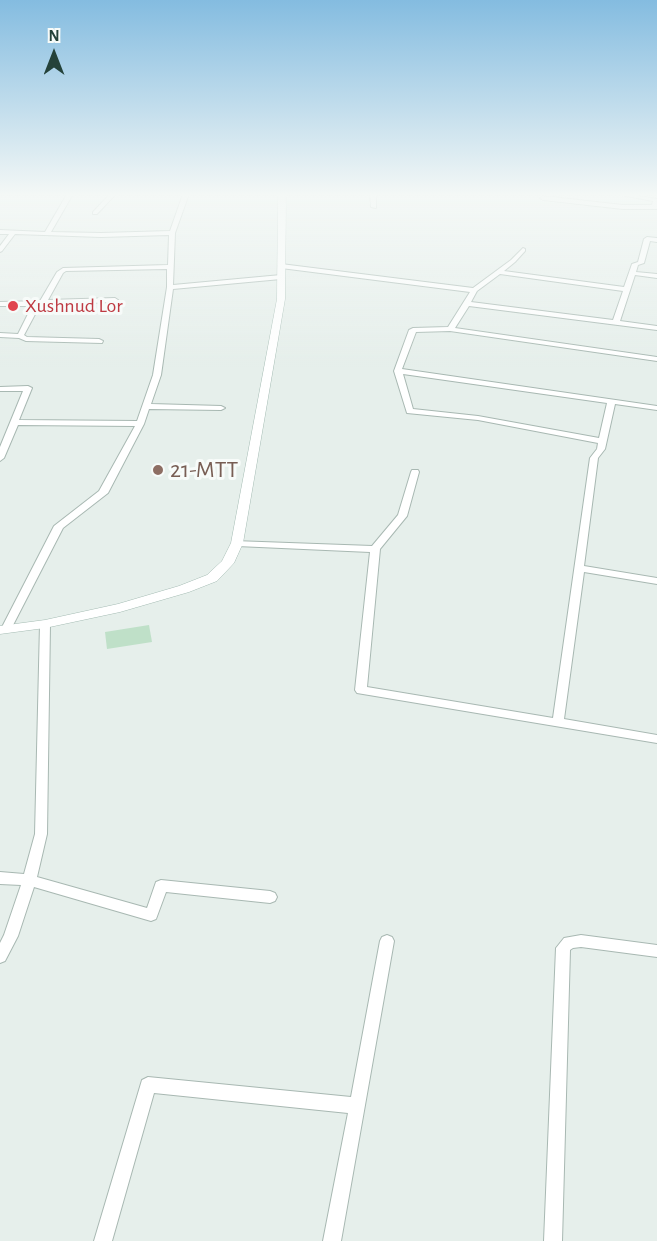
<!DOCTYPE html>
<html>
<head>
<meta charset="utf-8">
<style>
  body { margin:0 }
  #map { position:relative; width:657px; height:1241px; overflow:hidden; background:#e6efeb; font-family:"Alegreya Sans",sans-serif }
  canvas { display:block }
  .north { position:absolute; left:24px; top:24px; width:60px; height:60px; -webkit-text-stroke:4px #f7fbf9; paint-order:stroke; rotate:0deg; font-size:16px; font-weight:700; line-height:24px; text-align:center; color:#24423a }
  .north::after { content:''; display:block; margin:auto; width:21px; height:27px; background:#24423a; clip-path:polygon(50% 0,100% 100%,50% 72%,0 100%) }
</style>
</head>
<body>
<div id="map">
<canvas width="657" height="1241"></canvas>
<div class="north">N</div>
</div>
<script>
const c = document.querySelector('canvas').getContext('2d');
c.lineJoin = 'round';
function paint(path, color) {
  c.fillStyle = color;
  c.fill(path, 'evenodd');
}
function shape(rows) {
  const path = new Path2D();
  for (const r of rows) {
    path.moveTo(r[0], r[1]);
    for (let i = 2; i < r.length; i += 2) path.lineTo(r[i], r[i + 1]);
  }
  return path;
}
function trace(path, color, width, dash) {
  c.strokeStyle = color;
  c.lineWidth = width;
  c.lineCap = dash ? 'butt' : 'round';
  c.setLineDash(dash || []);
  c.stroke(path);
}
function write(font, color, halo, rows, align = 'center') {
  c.font = font + ' "Alegreya Sans",sans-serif';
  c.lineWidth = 6;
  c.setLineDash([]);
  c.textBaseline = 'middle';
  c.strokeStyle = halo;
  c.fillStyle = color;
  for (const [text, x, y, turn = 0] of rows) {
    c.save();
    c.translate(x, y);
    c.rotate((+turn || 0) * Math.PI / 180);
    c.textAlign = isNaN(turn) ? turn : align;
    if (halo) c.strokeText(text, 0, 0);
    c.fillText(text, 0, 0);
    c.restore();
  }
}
const green = shape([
  [149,625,152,642,107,649,105,632]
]);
const street = shape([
  [67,194,73,194,51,232,101,233,170,231,183,194,189,194,175,233,173,285,281,275,284,277,281,279,173,289,161,375,151,404,221,406,225,408,221,410,149,409,144,424,108,493,63,528,11,629,6,632,1,629,54,526,99,491,135,426,18,425,4,458,0,461,0,447,23,391,0,391,0,387,28,386,32,388,19,420,137,421,153,375,167,287,167,269,66,271,63,273,48,300,115,298,118,300,115,302,40,305,24,335,27,337,99,339,103,341,102,343,26,341,19,338,0,337,0,333,18,334,32,306,0,306,0,302,40,301,57,272,63,268,168,265,169,235,101,237,15,234,2,251,0,252,0,246,9,234,0,234,0,230,45,232,67,194],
  [110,194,116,194,97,214,93,214,93,212,110,194],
  [370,194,376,194,376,208,371,207,370,194],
  [616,194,627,194,657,199,657,209,623,209,543,200,540,198,543,196,623,205,652,205,653,201,616,194],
  [647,237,657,238,657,242,650,241,644,263,638,265,636,272,657,274,657,278,635,275,620,321,657,326,657,330,469,306,455,328,657,357,657,361,450,331,416,332,402,369,657,406,657,410,615,404,605,449,598,458,584,566,657,578,657,584,584,572,564,719,657,735,657,743,357,693,355,690,370,552,237,546,234,545,232,543,234,541,372,546,398,515,411,472,412,470,418,470,419,472,407,516,380,549,367,687,553,718,590,458,597,449,598,443,478,420,407,413,394,371,409,330,413,328,448,327,470,292,281,268,278,266,281,264,473,288,511,260,523,248,525,249,525,251,515,262,504,271,624,287,632,264,638,262,644,239,647,237],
  [500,274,623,291,613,320,471,302,477,291,500,274],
  [403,374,607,403,599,438,478,416,413,409,403,374],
  [45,621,50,624,47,834,37,877,147,908,156,882,161,880,270,891,275,893,277,897,275,901,270,903,166,892,156,919,151,921,34,887,18,936,5,961,0,963,0,943,4,935,21,885,0,884,0,872,24,874,35,834,40,624,45,621],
  [387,935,392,937,394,941,341,1241,323,1241,348,1113,154,1093,112,1241,94,1241,142,1080,148,1077,351,1097,380,941,382,937,387,935],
  [581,935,657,945,657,957,581,947,573,948,570,950,562,1241,544,1241,556,948,564,938,581,935]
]);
const secondary = shape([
  [278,194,286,194,285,299,243,543,234,563,217,581,189,592,120,612,45,628,0,634,0,626,45,620,118,604,179,586,207,575,222,561,231,543,277,299,278,194]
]);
const markers = [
  [13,306,6,"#e0444e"],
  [158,470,6,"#8d6e63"]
];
const farHealthnames = [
  ["Xushnud Lor",25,306]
];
const educationNames = [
  ["21-MTT",170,470]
];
paint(green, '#bfe0c8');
trace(street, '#a8b8b2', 2);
trace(secondary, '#a4bbb3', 1);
paint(street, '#fff');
paint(secondary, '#fff');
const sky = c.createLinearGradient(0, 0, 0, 367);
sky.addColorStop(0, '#84bce0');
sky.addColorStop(0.53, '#f4f8f6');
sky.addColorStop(1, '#f4f8f600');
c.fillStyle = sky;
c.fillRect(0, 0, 657, 367);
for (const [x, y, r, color] of markers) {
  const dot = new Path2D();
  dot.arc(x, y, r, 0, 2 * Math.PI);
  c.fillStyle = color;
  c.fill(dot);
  trace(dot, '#f7fbf9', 2);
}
write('20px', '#be3a42', '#f7fbf9', farHealthnames, 'left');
write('24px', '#785e54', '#f7fbf9', educationNames, 'left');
</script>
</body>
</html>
